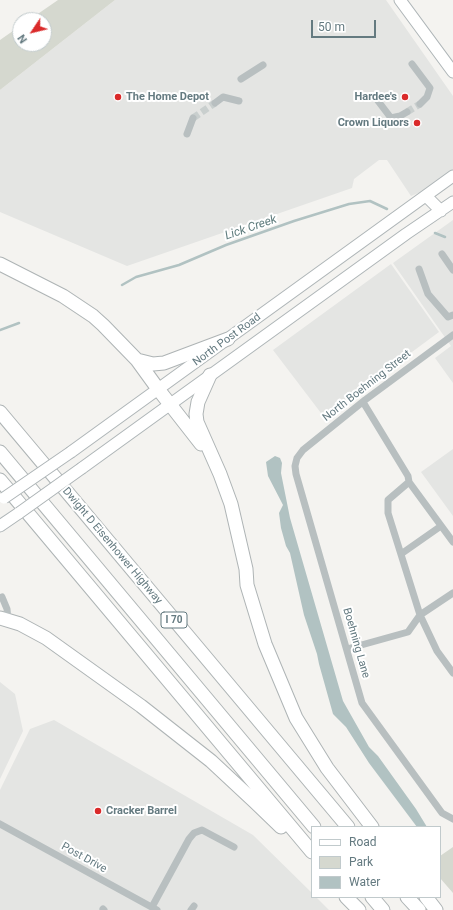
<!DOCTYPE html>
<html>
<head>
<meta charset="utf-8">
<style>
  body { margin:0 }
  #map { position:relative; width:453px; height:910px; overflow:hidden; background:#f4f3f0; font-family:Roboto,sans-serif }
  canvas { display:block }
  .legend { position:absolute; left:311px; top:826px; width:130px; height:72px; box-sizing:border-box; background:#fff; border:1px solid #c1cacc; margin:0; padding:5px 7px; list-style:none; font-size:12px; color:#647a80 }
  .legend li { display:flex; align-items:center; gap:8px; height:20px }
  .legend b { width:20px; border:1px solid #c1cacc }
  .north { position:absolute; left:12px; top:12px; width:40px; height:40px; box-sizing:border-box; background:#fff; border:1px solid #c1cacc; border-radius:50%; rotate:235deg; font-size:11px; font-weight:700; line-height:16px; text-align:center; color:#647a80 }
  .north::after { content:''; display:block; margin:auto; width:14px; height:18px; background:#da2a2a; clip-path:polygon(50% 0,100% 100%,50% 72%,0 100%) }
  .scale { position:absolute; left:311px; top:20px; width:65px; height:18px; box-sizing:border-box; border:2px solid #647a80; border-top:0; padding-left:5px; font-size:12px; line-height:14px; white-space:nowrap; color:#647a80; -webkit-text-stroke:3px #fff; paint-order:stroke }
</style>
</head>
<body>
<div id="map">
<canvas width="453" height="910"></canvas>
<ul class="legend">
<li><b style="height:5px;background:#fff"></b>Road</li>
<li><b style="height:11px;background:#d5d8cf"></b>Park</li>
<li><b style="height:11px;background:#b1c2c2"></b>Water</li>
</ul>
<div class="north">N</div>
<div class="scale">50 m</div>
</div>
<script>
const c = document.querySelector('canvas').getContext('2d');
c.lineJoin = 'round';
function paint(path, color) {
  c.fillStyle = color;
  c.fill(path, 'evenodd');
}
function shape(rows) {
  const path = new Path2D();
  for (const r of rows) {
    path.moveTo(r[0], r[1]);
    for (let i = 2; i < r.length; i += 2) path.lineTo(r[i], r[i + 1]);
  }
  return path;
}
function trace(path, color, width, dash) {
  c.strokeStyle = color;
  c.lineWidth = width;
  c.lineCap = dash ? 'butt' : 'round';
  c.setLineDash(dash || []);
  c.stroke(path);
}
function write(font, color, halo, rows, align = 'center') {
  c.font = font + ' Roboto,sans-serif';
  c.lineWidth = 4;
  c.setLineDash([]);
  c.textBaseline = 'middle';
  c.strokeStyle = halo;
  c.fillStyle = color;
  for (const [text, x, y, turn = 0] of rows) {
    c.save();
    c.translate(x, y);
    c.rotate((+turn || 0) * Math.PI / 180);
    c.textAlign = isNaN(turn) ? turn : align;
    if (halo) c.strokeText(text, 0, 0);
    c.fillText(text, 0, 0);
    c.restore();
  }
}
const built = shape([
  [115,0,386,0,453,96,453,170,428,189,411,196,387,160,379,160,354,179,352,188,127,266,0,212,0,90],
  [453,220,453,383,435,358,451,346,393,263],
  [391,264,439,332,324,417,273,350],
  [453,449,453,516,421,472],
  [0,682,15,694,23,731,0,779],
  [54,720,253,835,312,893,312,897,316,897,329,910,0,910,0,790,30,729]
]);
const green = shape([
  [58,0,115,0,0,90,0,40,20,26,20,44,44,44,44,20,29,20],
  [453,847,453,893,440,878,440,856]
]);
const water = shape([
  [275,456,280,458,282,463,281,473,290,518,343,701,369,747,378,756,416,809,427,827,417,827,369,763,346,727,333,714,319,664,317,654,304,615,290,553,286,546,281,528,279,513,283,505,268,476,266,462]
]);
const stream = shape([
  [435,233,445,237],
  [122,285,136,277,179,265,226,245,294,221,349,204,370,201,387,209],
  [0,330,19,323]
]);
const minorTunnel = shape([
  [407,112,420,104],
  [193,118,215,103]
]);
const minor = shape([
  [412,64,430,88,427,97,420,104],
  [241,79,263,65],
  [375,97,391,118,400,116,407,112],
  [215,103,223,97,239,101],
  [187,134,193,118],
  [442,254,453,270],
  [419,269,428,294,448,317,453,315],
  [453,335,365,400,303,450,297,458,295,466,296,474,362,703,442,813,453,819],
  [363,402,408,476,409,482,388,500,388,513,420,615,437,651,453,673],
  [409,482,453,542],
  [401,554,441,526],
  [2,597,7,609,8,620],
  [347,649,408,632,420,615,453,593],
  [0,824,157,910],
  [152,907,189,839,194,833,202,830,234,847],
  [103,909,104,910],
  [191,910,194,906]
]);
const major = shape([
  [400,0,453,72],
  [426,196,441,211],
  [71,452,453,176],
  [82,468,406,234,453,202],
  [0,526,19,513]
]);
const highway = shape([
  [0,264,63,296,93,316,103,325,137,360,158,389,201,444],
  [137,360,153,364,164,363,228,339],
  [210,375,198,402,196,414,197,422,220,474,231,504,246,569,247,585,265,644,296,718,327,768,372,827],
  [0,412,348,827],
  [0,452,314,827],
  [0,480,312,852],
  [0,618,20,624,46,638,141,706,211,761,255,802,281,827],
  [346,897,359,910],
  [372,897,383,910],
  [407,897,419,910],
  [426,897,436,910]
]);
const majorBridge = shape([
  [4,498,71,452],
  [19,513,82,468]
]);
const markers = [
  [118,97,4,"#da2a2a"],
  [405,97,4,"#da2a2a"],
  [417,123,4,"#da2a2a"],
  [98,811,4,"#da2a2a"]
];
const shields = [
  [174,620,26]
];
const shieldNames = [
  ["I 70",174,620]
];
const poiNames = [
  ["The Home Depot",126,97],
  ["Hardee's",397,97,"right"],
  ["Crown Liquors",409,123,"right"],
  ["Cracker Barrel",106,811]
];
const streetNames = [
  ["North Post Road",227,340,-36],
  ["North Boehning Street",367,386,-38],
  ["Dwight D Eisenhower Highway",112,546,50],
  ["Boehning Lane",356,643,74],
  ["Post Drive",84,858,29]
];
const waterNames = [
  ["Lick Creek",251,228,-19]
];
paint(built, '#e4e5e3');
paint(green, '#d5d8cf');
paint(water, '#b1c2c2');
trace(stream, '#b1c2c2', 2.5);
trace(minorTunnel, '#c9cfce', 7, [7, 3.5]);
trace(major, '#aeb5b7', 13);
trace(highway, '#aeb4b5', 15);
trace(minor, '#b8bfc0', 7);
trace(major, '#fff', 11);
trace(highway, '#fff', 13);
trace(majorBridge, '#aeb5b7', 13, []);
trace(majorBridge, '#fff', 11);
for (const [x, y, r, color] of markers) {
  const dot = new Path2D();
  dot.arc(x, y, r, 0, 2 * Math.PI);
  c.fillStyle = color;
  c.fill(dot);
  trace(dot, '#fff', 1.5);
}
for (const [x, y, w] of shields) {
  const box = new Path2D();
  box.roundRect(x - w / 2, y - 8, w, 16, 3);
  c.fillStyle = '#fff';
  c.fill(box);
  trace(box, '#647a80', 1);
}
write('bold 10px', '#647a80', null, shieldNames);
write('bold 11px', '#647a80', '#fff', poiNames, 'left');
write('11px', '#647a80', '#fff', streetNames);
write('italic 12px', '#5f7c7d', '#fff', waterNames);
</script>
</body>
</html>
